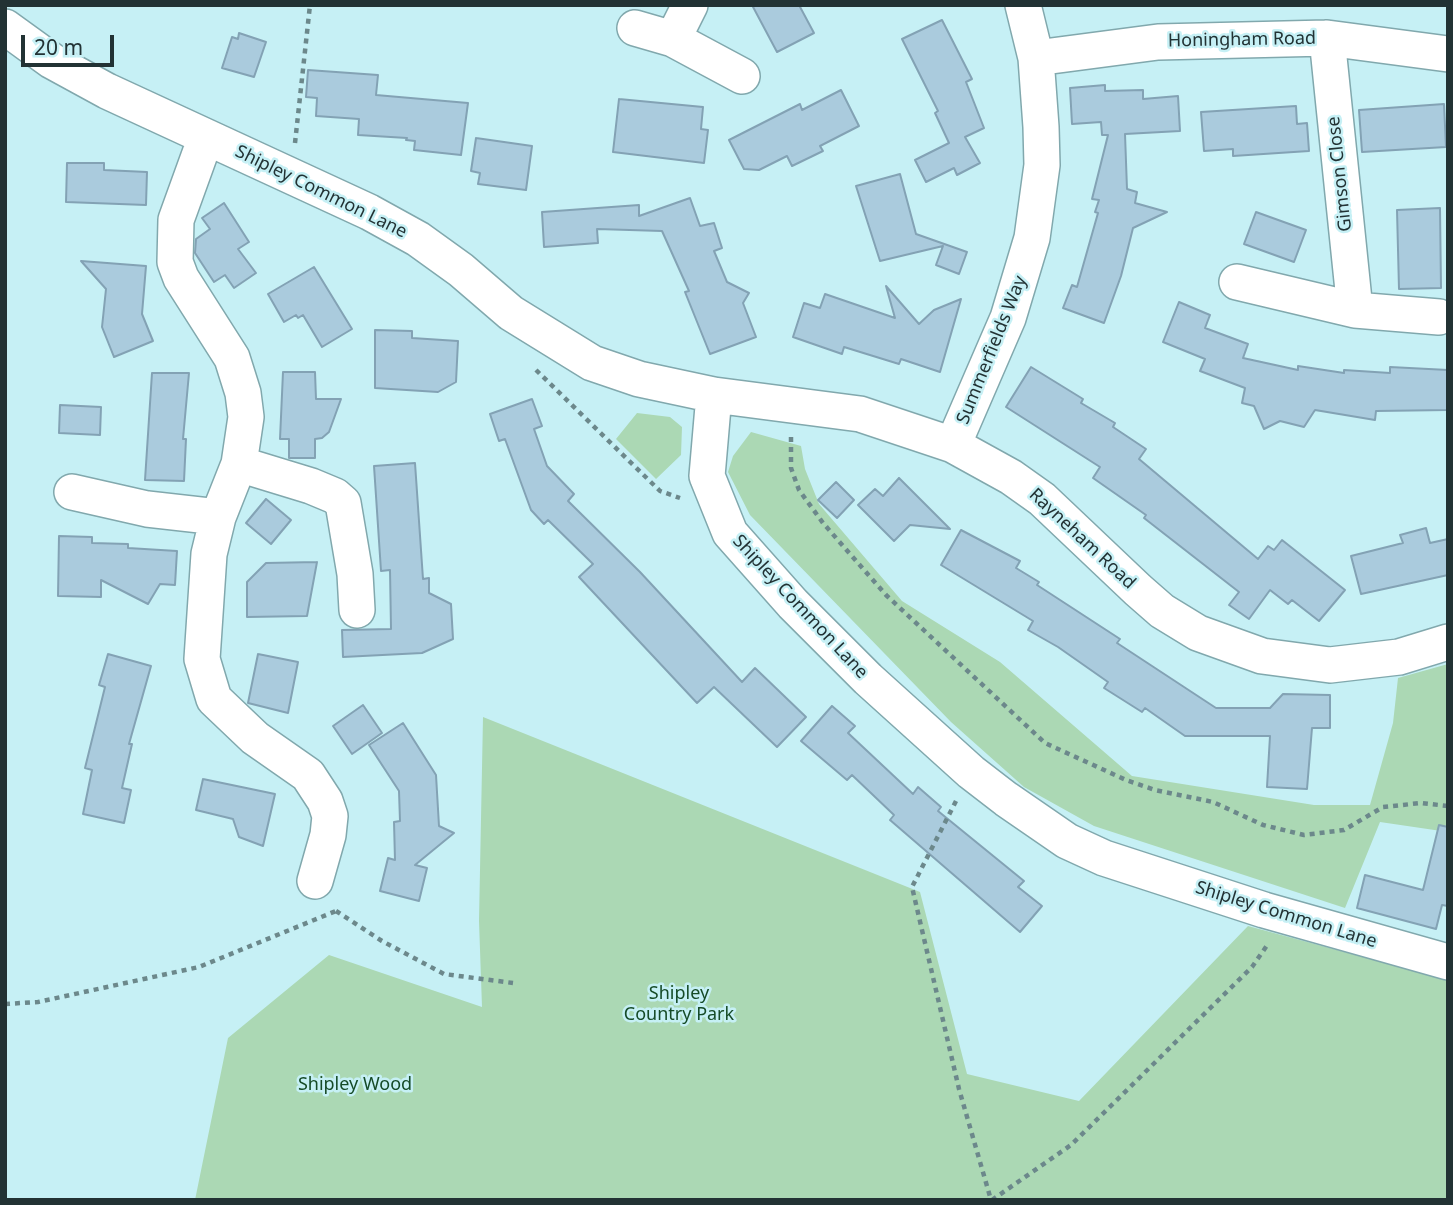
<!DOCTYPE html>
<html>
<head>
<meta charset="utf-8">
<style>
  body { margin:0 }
  #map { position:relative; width:1453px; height:1205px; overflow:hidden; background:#c6f0f5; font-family:"Noto Sans",sans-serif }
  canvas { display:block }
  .frame { position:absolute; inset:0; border:7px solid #223234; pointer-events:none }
  .scale { position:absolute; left:21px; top:35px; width:93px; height:32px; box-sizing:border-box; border:4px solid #223234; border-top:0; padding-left:9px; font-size:21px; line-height:24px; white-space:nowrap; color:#223234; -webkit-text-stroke:5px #c6f0f5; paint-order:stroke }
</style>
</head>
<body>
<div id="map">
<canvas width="1453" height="1205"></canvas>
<div class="frame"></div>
<div class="scale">20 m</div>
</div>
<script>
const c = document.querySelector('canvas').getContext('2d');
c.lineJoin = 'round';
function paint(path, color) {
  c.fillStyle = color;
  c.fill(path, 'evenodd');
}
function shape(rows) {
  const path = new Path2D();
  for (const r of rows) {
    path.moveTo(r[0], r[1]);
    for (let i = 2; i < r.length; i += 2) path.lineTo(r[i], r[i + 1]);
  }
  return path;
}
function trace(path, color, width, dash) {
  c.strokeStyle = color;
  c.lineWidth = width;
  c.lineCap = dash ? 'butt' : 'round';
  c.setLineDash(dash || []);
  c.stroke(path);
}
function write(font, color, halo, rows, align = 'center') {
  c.font = font + ' "Noto Sans",sans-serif';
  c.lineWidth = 5;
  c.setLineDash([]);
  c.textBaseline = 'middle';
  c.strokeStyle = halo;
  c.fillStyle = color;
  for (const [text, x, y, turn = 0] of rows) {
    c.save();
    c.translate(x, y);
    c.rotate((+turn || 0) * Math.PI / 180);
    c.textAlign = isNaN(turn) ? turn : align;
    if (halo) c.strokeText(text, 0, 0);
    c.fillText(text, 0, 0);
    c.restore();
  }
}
const green = shape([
  [637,413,670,417,682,427,681,455,656,479,616,439],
  [751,432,801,446,805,469,819,504,902,601,1000,662,1132,776,1314,805,1370,805,1393,723,1398,678,1448,664,1448,832,1380,822,1345,908,1094,826,1024,787,951,722,750,515,728,472,733,456],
  [483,717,920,892,967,1074,1079,1101,1248,926,1448,980,1448,1200,195,1200,228,1038,329,955,482,1007,479,921]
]);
const building = shape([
  [752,5,799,5,814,33,777,52,752,5],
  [942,20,972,79,966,82,984,128,965,137,980,163,957,175,954,168,926,182,915,160,949,143,935,113,938,111,902,39,942,20],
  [239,33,266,42,254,77,222,68,232,37,238,39,239,33],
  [308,70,378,75,376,95,468,103,461,155,414,150,415,141,406,140,407,138,358,135,359,119,316,116,317,98,306,97,308,70],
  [1105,85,1105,91,1143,90,1143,99,1178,96,1180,131,1125,134,1127,189,1137,192,1135,203,1167,212,1133,228,1121,276,1104,323,1063,308,1072,285,1077,287,1098,213,1095,212,1099,200,1092,199,1108,135,1102,135,1101,122,1072,124,1070,88,1105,85],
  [841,90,859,126,820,146,823,151,792,166,787,156,759,170,744,169,729,140,800,104,802,110,841,90],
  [619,99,703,107,701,129,708,130,704,163,613,152,619,99],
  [1444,104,1446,147,1362,152,1359,110,1444,104],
  [1296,106,1297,124,1307,123,1309,151,1233,156,1233,149,1204,151,1201,112,1296,106],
  [476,138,532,146,526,190,478,184,480,173,471,171,476,138],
  [67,163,104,163,104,170,147,172,146,205,66,202,67,163],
  [900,174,916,234,967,252,959,274,936,265,943,246,880,261,856,186,900,174],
  [690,198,700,226,714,223,722,248,714,251,727,282,749,293,743,303,756,337,710,354,685,292,689,291,662,231,597,229,598,243,544,247,542,212,639,205,639,216,690,198],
  [224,203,249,242,238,249,256,273,234,288,225,275,214,282,195,253,196,239,210,229,202,218,224,203],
  [1440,208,1441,288,1399,289,1397,210,1440,208],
  [1256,212,1306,230,1294,262,1244,244,1256,212],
  [81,261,146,266,142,314,153,341,114,357,102,327,106,289,81,261],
  [314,267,352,329,322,347,303,315,298,318,296,315,284,322,268,294,314,267],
  [886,286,919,324,934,310,961,299,940,372,901,359,899,364,844,347,842,354,793,337,804,303,820,308,825,294,895,318,886,286],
  [1179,302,1210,315,1205,328,1248,344,1243,358,1298,370,1298,366,1344,373,1344,370,1390,373,1390,367,1448,370,1448,410,1376,411,1375,420,1315,410,1304,427,1280,421,1264,429,1254,406,1242,403,1245,388,1200,371,1205,359,1163,342,1179,302],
  [375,330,412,331,412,338,458,341,456,382,438,392,375,388,375,330],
  [1031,367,1083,399,1081,403,1115,423,1113,427,1146,449,1139,459,1258,559,1268,546,1274,550,1282,540,1345,590,1319,621,1292,600,1288,604,1270,590,1249,619,1229,605,1239,592,1144,518,1146,515,1093,478,1100,467,1006,407,1031,367],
  [283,372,315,372,316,399,341,399,329,432,322,438,315,439,315,458,289,458,289,439,280,439,283,372],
  [152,373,189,373,183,439,186,439,184,481,145,480,152,373],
  [532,399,542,426,534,429,547,466,574,494,568,501,640,572,742,682,755,668,806,717,777,747,714,687,697,703,579,577,593,564,548,520,544,524,531,510,505,439,499,441,490,414,532,399],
  [60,405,101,407,100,435,59,433,60,405],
  [415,463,423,579,429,578,429,593,451,604,453,639,422,653,343,657,342,630,391,629,390,570,381,571,374,466,415,463],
  [899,478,950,529,910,525,894,541,858,505,875,489,883,496,899,478],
  [836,482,854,500,837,518,818,500,836,482],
  [266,499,291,520,271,544,246,523,266,499],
  [1426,528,1430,543,1448,539,1448,575,1361,594,1351,556,1403,543,1400,535,1426,528],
  [961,530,1020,561,1016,568,1039,582,1037,585,1120,639,1117,643,1216,708,1270,708,1283,694,1330,695,1330,728,1312,728,1307,789,1267,787,1270,736,1185,736,1145,708,1142,712,1104,688,1108,682,1058,647,1028,630,1033,621,941,565,961,530],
  [59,536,92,537,92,543,128,544,128,548,177,551,175,585,160,584,148,604,101,580,101,597,58,596,59,536],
  [317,562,307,616,247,617,247,582,266,563,317,562],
  [108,654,151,666,129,744,132,744,122,788,131,790,124,823,83,814,92,770,85,768,105,687,99,685,108,654],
  [258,654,298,662,288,713,248,703,258,654],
  [363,705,382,733,352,754,333,726,363,705],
  [832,706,855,726,848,733,913,794,918,787,941,807,938,811,1024,881,1018,887,1042,906,1020,932,890,820,894,815,852,775,847,780,801,741,832,706],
  [403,723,436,775,439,826,454,833,415,865,427,868,419,901,380,891,388,858,395,860,394,822,400,821,399,791,369,745,403,723],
  [203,779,275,794,263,846,239,837,233,819,196,810,203,779],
  [1439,825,1448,827,1448,906,1442,905,1436,929,1357,908,1365,875,1423,890,1439,825]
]);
const path = shape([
  [295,143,310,5],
  [536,370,660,491,680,498],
  [791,437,791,468,799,490,823,523,886,595,1045,743,1126,780,1155,790,1213,802,1263,825,1304,835,1344,830,1383,807,1421,803,1448,806],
  [956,801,912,887,959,1089,991,1200],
  [336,911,382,941,444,974,513,983],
  [5,1004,38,1002,199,967,336,911],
  [992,1200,1071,1145,1252,967,1268,944]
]);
const minor = shape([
  [5,27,52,61,107,91,369,212,418,239,461,270,511,313,592,363,639,379,714,395,860,414,953,445,1011,477,1042,499,1138,590,1162,611,1198,633,1262,656,1330,665,1399,657,1448,642],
  [635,28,673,39,742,76],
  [1327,38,1355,310],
  [673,39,690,5],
  [1036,58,1158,42,1327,38,1448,54],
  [206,137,176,220,175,262,181,278,232,358,243,393,246,417,239,464,218,517,209,554,202,659,214,699,255,738,308,775,325,801,330,816,328,835,315,881],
  [1237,282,1355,310,1439,317],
  [714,395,707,476,730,533,793,604,868,679,971,772,1006,799,1067,841,1104,858,1264,910,1448,962],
  [953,445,1008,318,1032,238,1042,165,1041,127,1036,58,1023,5],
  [239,464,311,486,335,496,343,503,355,574,357,610],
  [72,492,147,509,218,517]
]);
const streetNames = [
  ["Honingham Road",1242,40,-1],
  ["Gimson Close",1340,174,-96],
  ["Shipley Common Lane",321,192,26],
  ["Summerfields Way",992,350,-68],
  ["Rayneham Road",1082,539,43],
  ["Shipley Common Lane",800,607,47],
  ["Shipley Common Lane",1286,915,17]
];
const parkNames = [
  ["Shipley",679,994],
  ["Country Park",679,1015],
  ["Shipley Wood",355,1085]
];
paint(green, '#abd8b4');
paint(building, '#aacbdd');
trace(building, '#83a2b4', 2);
trace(minor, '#81a8ad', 38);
trace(path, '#6c888b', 4.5, [5, 5]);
trace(minor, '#fff', 35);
write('18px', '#223234', '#c6f0f5', streetNames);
write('18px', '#164b27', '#c6f0f5', parkNames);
</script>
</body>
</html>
